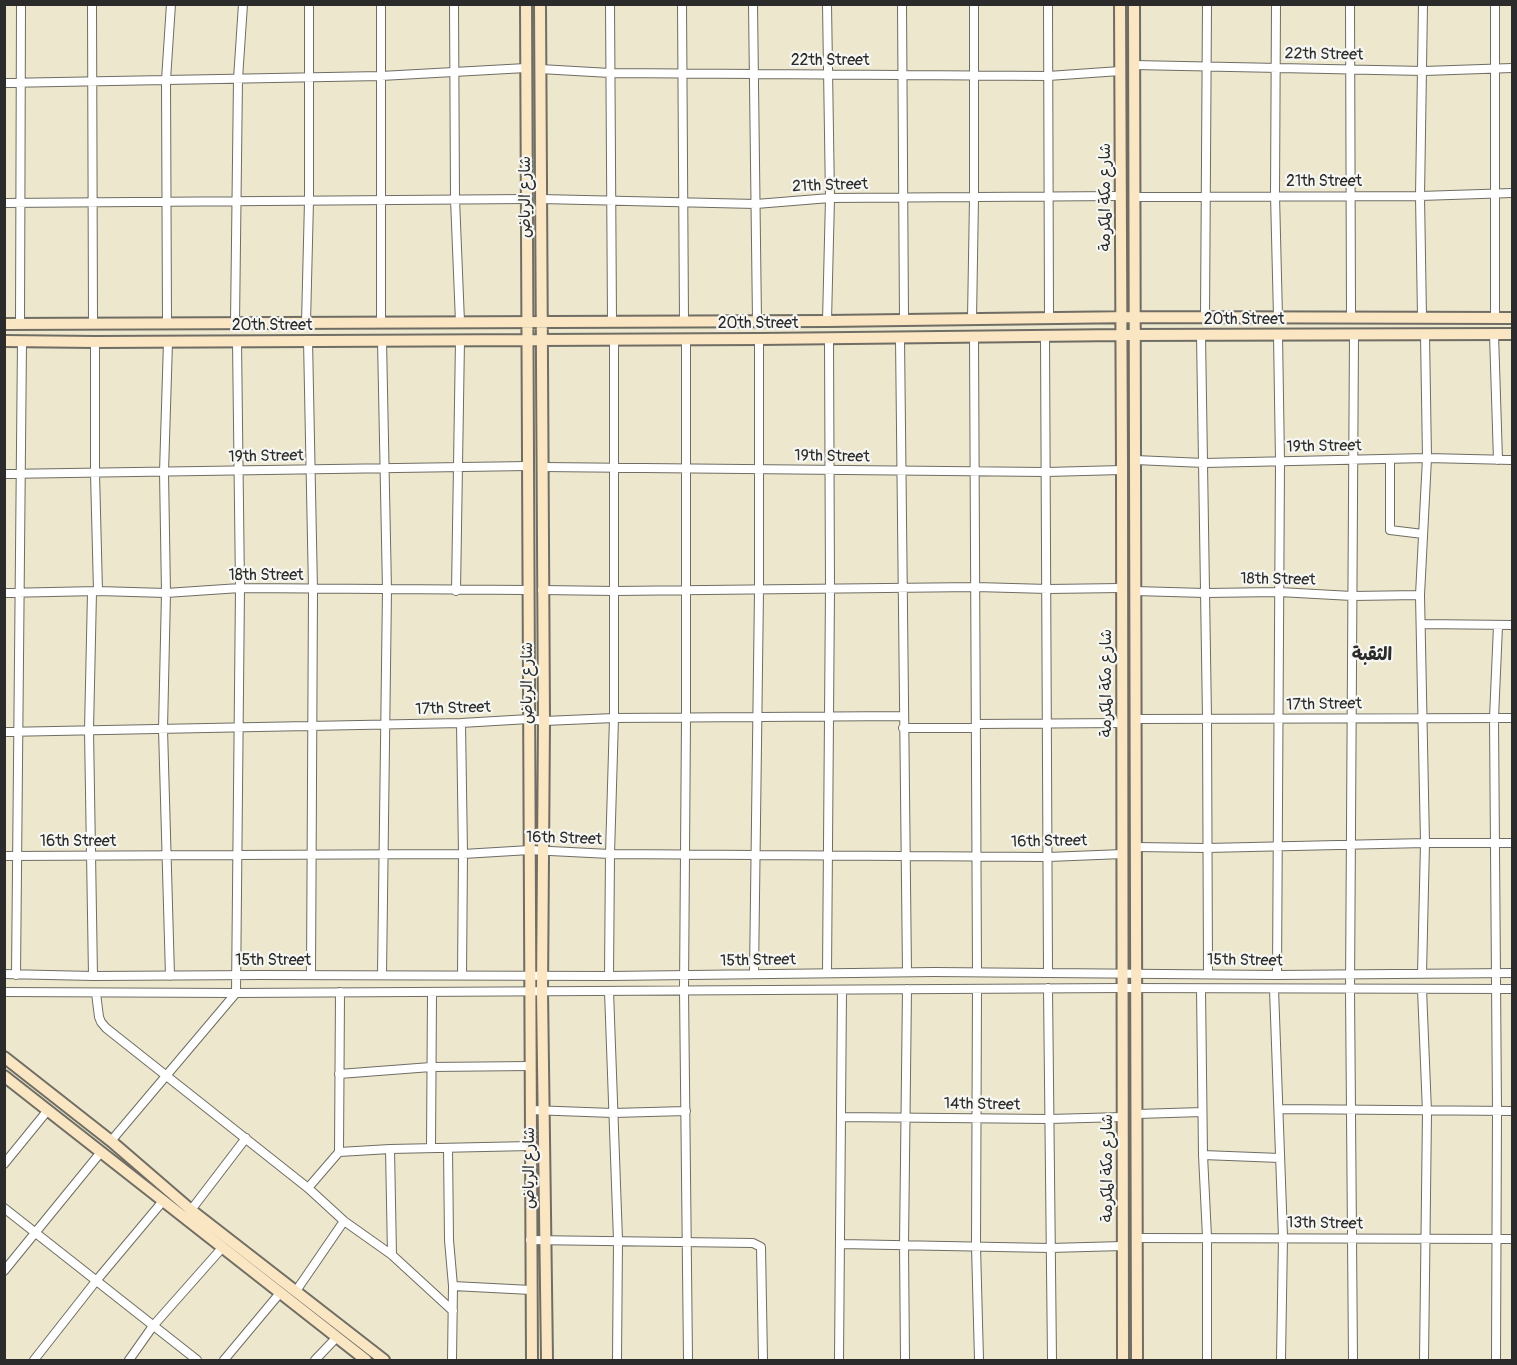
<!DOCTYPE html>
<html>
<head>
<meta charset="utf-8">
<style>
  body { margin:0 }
  #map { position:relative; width:1517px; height:1365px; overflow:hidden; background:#ede7cd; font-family:Pangolin,sans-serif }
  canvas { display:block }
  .frame { position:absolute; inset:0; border:6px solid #2b2b2b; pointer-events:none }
</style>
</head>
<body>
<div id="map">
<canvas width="1517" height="1365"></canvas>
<div class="frame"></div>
</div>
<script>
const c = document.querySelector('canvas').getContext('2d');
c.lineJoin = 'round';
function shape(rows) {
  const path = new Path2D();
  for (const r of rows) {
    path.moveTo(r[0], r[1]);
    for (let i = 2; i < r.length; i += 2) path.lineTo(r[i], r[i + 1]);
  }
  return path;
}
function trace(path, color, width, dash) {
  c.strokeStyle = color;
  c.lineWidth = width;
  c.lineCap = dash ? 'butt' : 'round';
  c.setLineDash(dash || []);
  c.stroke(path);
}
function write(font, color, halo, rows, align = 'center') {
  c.font = font + ' Pangolin,"Playpen Sans Arabic",sans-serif';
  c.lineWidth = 4.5;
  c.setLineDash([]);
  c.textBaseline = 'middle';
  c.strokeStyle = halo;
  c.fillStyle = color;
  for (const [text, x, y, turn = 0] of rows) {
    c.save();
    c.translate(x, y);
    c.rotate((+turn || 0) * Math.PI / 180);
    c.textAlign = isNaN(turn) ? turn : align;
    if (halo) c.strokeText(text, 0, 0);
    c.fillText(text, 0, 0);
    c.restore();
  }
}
const street = shape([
  [92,4,93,324],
  [454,4,455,199,460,322],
  [610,4,612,321],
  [682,4,684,321],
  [753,4,757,321],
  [827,4,830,198,827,321],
  [902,4,904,320],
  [1048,4,1049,318],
  [1276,4,1275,195,1278,317],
  [1350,4,1351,317],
  [1495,4,1495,318],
  [1134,65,1424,71,1512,68],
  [540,69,610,73,1048,76,1120,71],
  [4,83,381,76,526,68],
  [1135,197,1420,196,1512,193],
  [541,199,756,204,830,198,1121,196],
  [4,203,527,199],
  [1205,317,1207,4],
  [1422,317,1420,196,1423,4],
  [972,319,974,198,974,4],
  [381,322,381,4],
  [167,323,166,80,171,4],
  [235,323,238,79,243,4],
  [306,323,309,201,309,4],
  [20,324,21,4],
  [1494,334,1498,460],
  [1201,335,1207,718,1208,974],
  [1045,337,1048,972],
  [900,338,907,972],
  [974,338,977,972],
  [686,339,686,718,684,990,688,1360],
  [308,340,313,590,311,975],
  [95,342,95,473,98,591],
  [168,342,164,472,166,593,163,729,170,976],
  [1390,459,1390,530,1423,534],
  [1135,460,1204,463,1427,458,1512,460],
  [542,467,1046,472,1122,470],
  [4,474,528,466],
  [542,590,615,591,976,587,1048,589,1121,588],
  [456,591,460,340],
  [1135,591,1205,593,1279,592,1352,596,1420,595],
  [92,592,89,730,93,976],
  [4,593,98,591,166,593,240,588,528,590],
  [1421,624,1512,625],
  [1136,719,1512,718],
  [461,723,463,854,462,975],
  [976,724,1123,723],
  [903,728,976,728],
  [4,732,461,723,529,719,544,721,614,718,903,716],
  [1136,847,1207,848,1425,843,1512,843],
  [4,856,463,854,530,850,610,854,1048,857,1123,854],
  [827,973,830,589,829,339],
  [4,974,93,976,260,975,609,976,934,972,1277,975,1512,973],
  [754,974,759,591,759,339],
  [1422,974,1425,843,1420,595,1427,458,1425,335],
  [16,975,22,341],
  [382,975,387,590,382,340],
  [1277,975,1280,461,1278,335],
  [609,976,610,854,614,718,614,339],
  [1048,988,1052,1360],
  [977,989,976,1246,979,1360],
  [1201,989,1203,1155,1207,1237,1207,1360],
  [1274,989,1283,1237,1281,1360],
  [1422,989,1427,1112,1424,1360],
  [609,991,618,1240,617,1360],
  [4,992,236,993,1123,988,1512,989],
  [96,993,99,1017,101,1022,106,1028,308,1188,344,1221,392,1255,453,1311],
  [339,1074,431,1067,531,1066],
  [1279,1109,1512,1111],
  [531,1110,613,1113,686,1111],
  [1137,1114,1202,1112],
  [842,1117,1049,1119,1123,1117],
  [111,1141,236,993,240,588,237,341],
  [431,1148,432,992],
  [448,1148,449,1240,453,1286,452,1360],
  [390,1149,392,1255],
  [339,1152,340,992],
  [1203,1155,1280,1158],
  [4,1164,48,1110],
  [308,1188,339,1152,390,1149,531,1146],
  [4,1208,197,1360],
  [191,1210,246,1138],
  [1137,1238,1512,1239],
  [530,1240,753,1243,761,1247,763,1360],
  [841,1244,1050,1248,1123,1246],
  [4,1271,101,1152],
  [453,1286,531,1290],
  [296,1291,344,1221],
  [34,1360,96,1281,163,1201],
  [129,1360,153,1326,222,1248],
  [224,1360,280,1293],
  [315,1360,337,1337],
  [839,1360,842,990],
  [905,1360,904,1245,907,989],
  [1353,1360,1350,989,1354,335],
  [1496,1360,1497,1111,1494,718,1498,626]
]);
const secondary = shape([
  [526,4,532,1360],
  [540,4,544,721,542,991,547,1360],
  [1120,4,1122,470,1123,1360],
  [1134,4,1137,1360],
  [4,324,827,321,1134,317,1512,318],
  [4,341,95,342,759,339,1122,335,1512,334],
  [4,1057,111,1141,191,1210,384,1360],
  [4,1076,366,1360]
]);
const streetNames = [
  ["22th Street",1324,55,1],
  ["22th Street",830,61],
  ["21th Street",1324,182],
  ["21th Street",830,186,-2],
  ["شارع الرياض",526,197,-90],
  ["شارع مكة المكرمة",1106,197,-90],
  ["20th Street",1244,320],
  ["20th Street",758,324],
  ["20th Street",272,326],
  ["19th Street",1324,447,-1],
  ["19th Street",266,457,-1],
  ["19th Street",832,457,1],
  ["18th Street",266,576],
  ["18th Street",1278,580,1],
  ["شارع الرياض",528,683,-90],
  ["شارع مكة المكرمة",1107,683,-90],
  ["17th Street",1324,705,-1],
  ["17th Street",453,709,-2],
  ["16th Street",564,839,2],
  ["16th Street",78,842],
  ["16th Street",1049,842,-1],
  ["15th Street",273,961],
  ["15th Street",758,961,-1],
  ["15th Street",1245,961,1],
  ["14th Street",982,1105,1],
  ["شارع الرياض",530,1168,-90],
  ["شارع مكة المكرمة",1108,1168,-90],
  ["13th Street",1325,1224,1]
];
const neighbourhoodNames = [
  ["الثقبة",1372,655]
];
trace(street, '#6f6d64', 10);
trace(secondary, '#6f6d64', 14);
trace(street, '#fff', 8);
trace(secondary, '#fbe6c4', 10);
write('16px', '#2b2b2b', '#f6f6f2', streetNames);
write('bold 18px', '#2b2b2b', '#f6f6f2', neighbourhoodNames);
</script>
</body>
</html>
